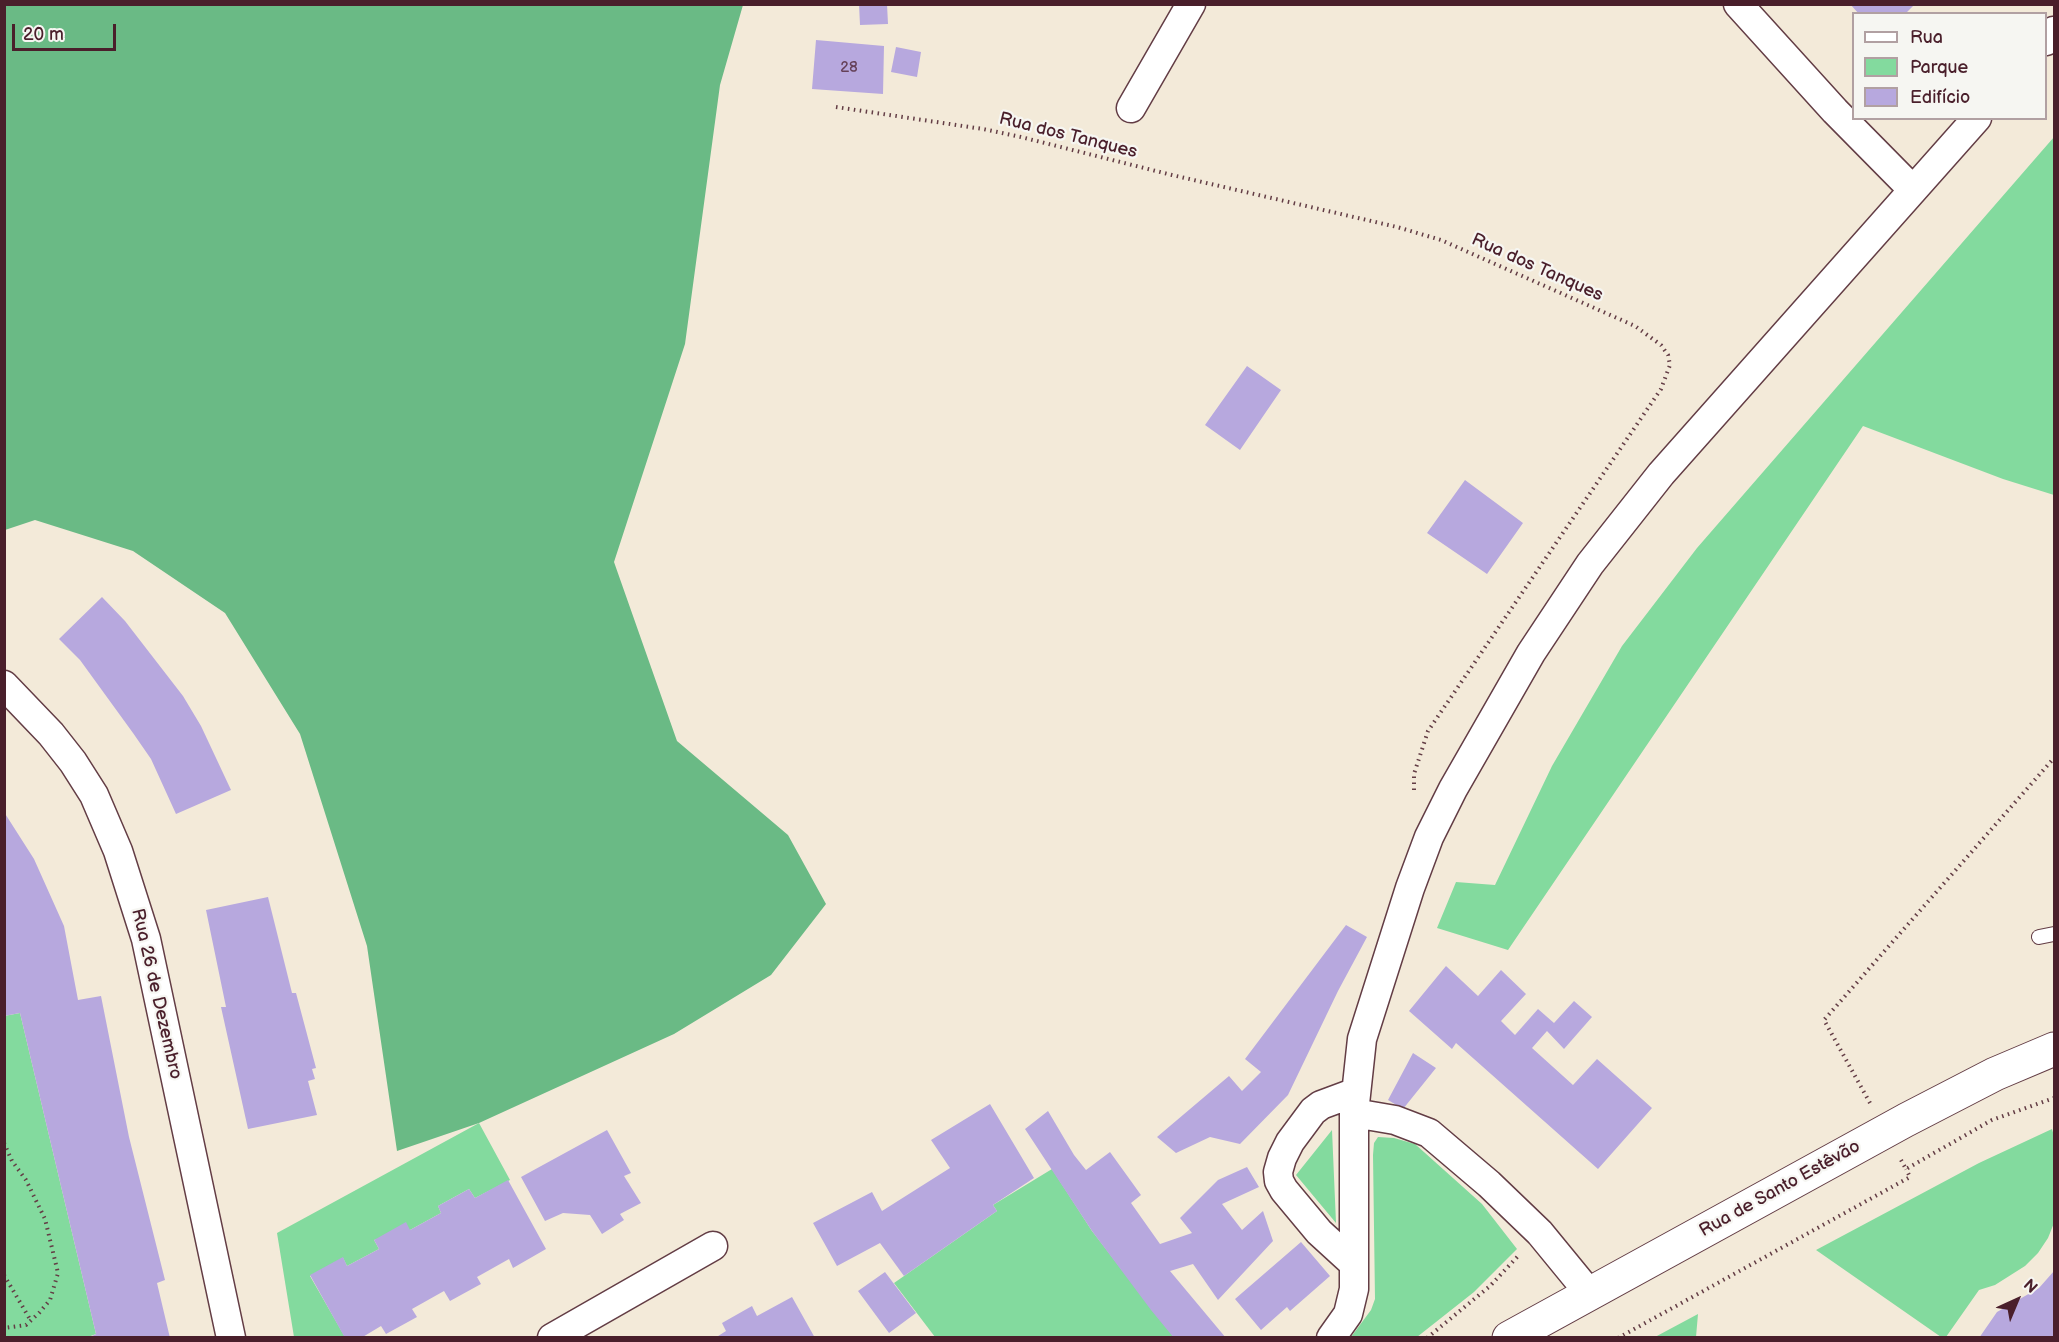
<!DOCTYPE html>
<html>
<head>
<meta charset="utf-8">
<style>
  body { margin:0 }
  #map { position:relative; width:2059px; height:1342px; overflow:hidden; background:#f3ead9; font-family:"Balsamiq Sans",sans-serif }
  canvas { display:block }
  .frame { position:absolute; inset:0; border:6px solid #4a1f2b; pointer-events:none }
  .legend { position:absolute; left:1852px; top:12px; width:195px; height:108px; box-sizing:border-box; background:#f6f6f2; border:2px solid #b1a0a2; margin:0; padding:8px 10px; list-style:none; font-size:18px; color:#4a1f2b }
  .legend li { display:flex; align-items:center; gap:12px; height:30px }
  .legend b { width:30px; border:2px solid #b1a0a2 }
  .north { position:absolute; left:1987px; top:1270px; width:60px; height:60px; -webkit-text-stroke:4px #f6f6f2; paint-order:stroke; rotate:44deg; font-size:16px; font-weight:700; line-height:24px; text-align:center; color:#4a1f2b }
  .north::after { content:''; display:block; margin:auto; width:21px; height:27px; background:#4a1f2b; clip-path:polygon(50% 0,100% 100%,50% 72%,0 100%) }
  .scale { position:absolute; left:12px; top:24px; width:104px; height:27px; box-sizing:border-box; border:3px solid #4a1f2b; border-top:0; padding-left:8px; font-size:18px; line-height:21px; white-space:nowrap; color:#4a1f2b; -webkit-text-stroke:4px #f6f6f2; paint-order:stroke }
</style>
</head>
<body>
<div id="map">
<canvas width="2059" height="1342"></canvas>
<div class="frame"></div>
<ul class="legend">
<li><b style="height:8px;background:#fff"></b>Rua</li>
<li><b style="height:16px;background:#83da9e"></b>Parque</li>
<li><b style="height:16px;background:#b7a8de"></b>Edifício</li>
</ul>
<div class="north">N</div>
<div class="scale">20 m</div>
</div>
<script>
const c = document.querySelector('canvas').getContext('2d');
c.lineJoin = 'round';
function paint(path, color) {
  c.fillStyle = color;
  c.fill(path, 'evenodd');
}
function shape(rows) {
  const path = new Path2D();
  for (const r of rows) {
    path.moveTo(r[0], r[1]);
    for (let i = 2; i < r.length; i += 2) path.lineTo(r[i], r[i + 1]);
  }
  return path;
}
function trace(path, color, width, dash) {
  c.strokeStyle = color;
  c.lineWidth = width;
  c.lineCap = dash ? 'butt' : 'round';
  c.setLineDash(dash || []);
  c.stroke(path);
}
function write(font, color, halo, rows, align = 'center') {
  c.font = font + ' "Balsamiq Sans",sans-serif';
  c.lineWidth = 4.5;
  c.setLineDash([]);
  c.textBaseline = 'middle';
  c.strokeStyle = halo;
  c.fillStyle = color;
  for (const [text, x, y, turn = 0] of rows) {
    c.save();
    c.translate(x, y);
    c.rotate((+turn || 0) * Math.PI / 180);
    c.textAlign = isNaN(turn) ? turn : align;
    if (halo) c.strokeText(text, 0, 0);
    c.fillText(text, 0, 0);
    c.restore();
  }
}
const green = shape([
  [2054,137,2054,495,2003,479,1863,426,1508,950,1437,928,1456,882,1495,885,1552,766,1622,646,1697,548],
  [20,1013,96,1334,88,1337,5,1337,4,1016],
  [479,1123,510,1180,475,1198,469,1189,438,1206,441,1213,410,1230,374,1240,379,1249,347,1266,343,1258,310,1276,345,1337,294,1337,277,1233],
  [2052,1129,2054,1136,2054,1223,2048,1238,2038,1253,2025,1266,1995,1285,1979,1290,1946,1337,1941,1337,1816,1250,1979,1163],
  [1332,1130,1336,1223,1296,1175],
  [1378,1137,1394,1138,1415,1144,1482,1204,1517,1249,1474,1292,1417,1337,1351,1337,1371,1310,1375,1299,1373,1155,1374,1143],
  [1052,1169,1092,1231,1174,1337,935,1337,894,1283,997,1211,993,1205],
  [1698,1314,1696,1337,1655,1337]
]);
const forest = shape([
  [4,5,743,5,720,85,685,344,614,562,677,741,788,835,826,904,771,975,674,1034,479,1123,397,1151,367,946,300,734,225,613,133,551,35,520,5,530]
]);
const building = shape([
  [859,4,887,4,888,24,860,25],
  [1850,4,1915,4,1905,14,1859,14],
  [816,40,884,46,883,94,812,89],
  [896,47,921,52,917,77,891,72],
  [1247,366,1281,390,1240,450,1205,425],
  [1465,480,1523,523,1487,574,1427,533],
  [102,597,125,621,183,696,201,726,231,790,176,814,151,759,133,733,80,660,59,639],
  [4,812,34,859,64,926,78,1000,101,996,129,1137,165,1280,157,1283,170,1338,88,1338,96,1334,20,1013,4,1016],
  [268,897,292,993,296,993,316,1068,312,1069,315,1079,308,1081,317,1115,248,1129,221,1007,226,1007,206,910],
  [1346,925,1367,937,1338,991,1288,1095,1240,1144,1210,1137,1176,1153,1157,1137,1229,1076,1242,1091,1261,1072,1245,1059],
  [1446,966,1478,996,1501,970,1526,994,1501,1021,1515,1035,1538,1009,1554,1023,1574,1001,1592,1017,1564,1049,1547,1031,1532,1048,1573,1085,1597,1059,1652,1108,1598,1169,1456,1043,1452,1049,1409,1011],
  [1413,1053,1436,1068,1403,1109,1388,1100],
  [990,1104,1034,1178,993,1205,997,1211,904,1276,880,1243,837,1266,813,1223,872,1192,882,1211,950,1168,931,1140],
  [1048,1111,1074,1155,1086,1170,1110,1152,1141,1195,1131,1203,1160,1244,1192,1233,1180,1218,1218,1180,1247,1167,1259,1187,1222,1204,1242,1230,1263,1211,1273,1241,1218,1300,1193,1264,1170,1271,1226,1338,1174,1338,1151,1310,1092,1231,1025,1129],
  [607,1130,631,1173,624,1176,641,1203,620,1214,624,1220,602,1234,590,1215,563,1213,545,1221,521,1177],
  [508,1180,546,1249,513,1268,509,1259,477,1277,481,1284,450,1301,444,1291,412,1309,417,1317,386,1334,381,1326,361,1338,345,1338,310,1275,343,1257,347,1266,379,1249,374,1240,406,1222,410,1230,441,1213,438,1206,469,1189,475,1198],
  [1301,1242,1330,1276,1290,1311,1287,1307,1261,1330,1235,1299],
  [2054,1271,2054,1338,1979,1338,1997,1312,2039,1288],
  [885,1272,916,1313,889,1333,858,1291],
  [792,1297,815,1338,715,1338,726,1331,722,1323,752,1306,757,1316]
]);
const path = shape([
  [836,107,983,129,1021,137,1172,175,1397,227,1441,240,1635,326,1661,345,1668,355,1670,365,1661,389,1428,731,1414,774,1414,792],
  [1870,1103,1824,1020,2054,758],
  [4,1143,12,1161,26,1180,45,1219,58,1273,50,1300,39,1313,26,1325,4,1328],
  [1901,1160,1906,1169,1992,1120,2054,1098],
  [4,1275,31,1321],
  [1427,1338,1490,1286,1519,1255],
  [1618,1338,1910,1177,1906,1169]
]);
const service = shape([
  [2039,937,2054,934]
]);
const minor = shape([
  [1738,4,1835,111,1913,190],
  [2046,41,2054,31],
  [1131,108,1191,4],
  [4,685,51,734,73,762,94,795,118,851,146,939,231,1338],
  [1354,1113,1362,1039,1410,888,1429,837,1453,789,1531,653,1590,564,1661,474,1977,118],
  [1354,1264,1319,1232,1284,1190,1279,1181,1278,1172,1282,1158,1290,1142,1313,1111,1321,1105,1356,1092],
  [552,1338,713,1246],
  [1331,1338,1348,1314,1354,1289,1354,1113,1395,1120,1429,1133,1489,1184,1540,1233,1590,1294]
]);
const tertiary = shape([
  [1509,1338,1906,1120,1995,1074,2054,1049]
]);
const numberNames = [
  ["28",849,68]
];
const streetNames = [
  ["Rua dos Tanques",1068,136,14],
  ["Rua dos Tanques",1537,268,24],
  ["Rua 26 de Dezembro",156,994,77],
  ["Rua de Santo Estêvão",1780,1189,-29]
];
paint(green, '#83da9e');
paint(forest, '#6aba85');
paint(building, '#b7a8de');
trace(service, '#633d45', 16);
trace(minor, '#633d45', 31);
trace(tertiary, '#633d45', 35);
trace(path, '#633d45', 4, [1.5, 4.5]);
trace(service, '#fff', 14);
trace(minor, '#fff', 28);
trace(tertiary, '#fff', 33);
write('15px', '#654158', null, numberNames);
write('18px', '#4a1f2b', '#f6f6f2', streetNames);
</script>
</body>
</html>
